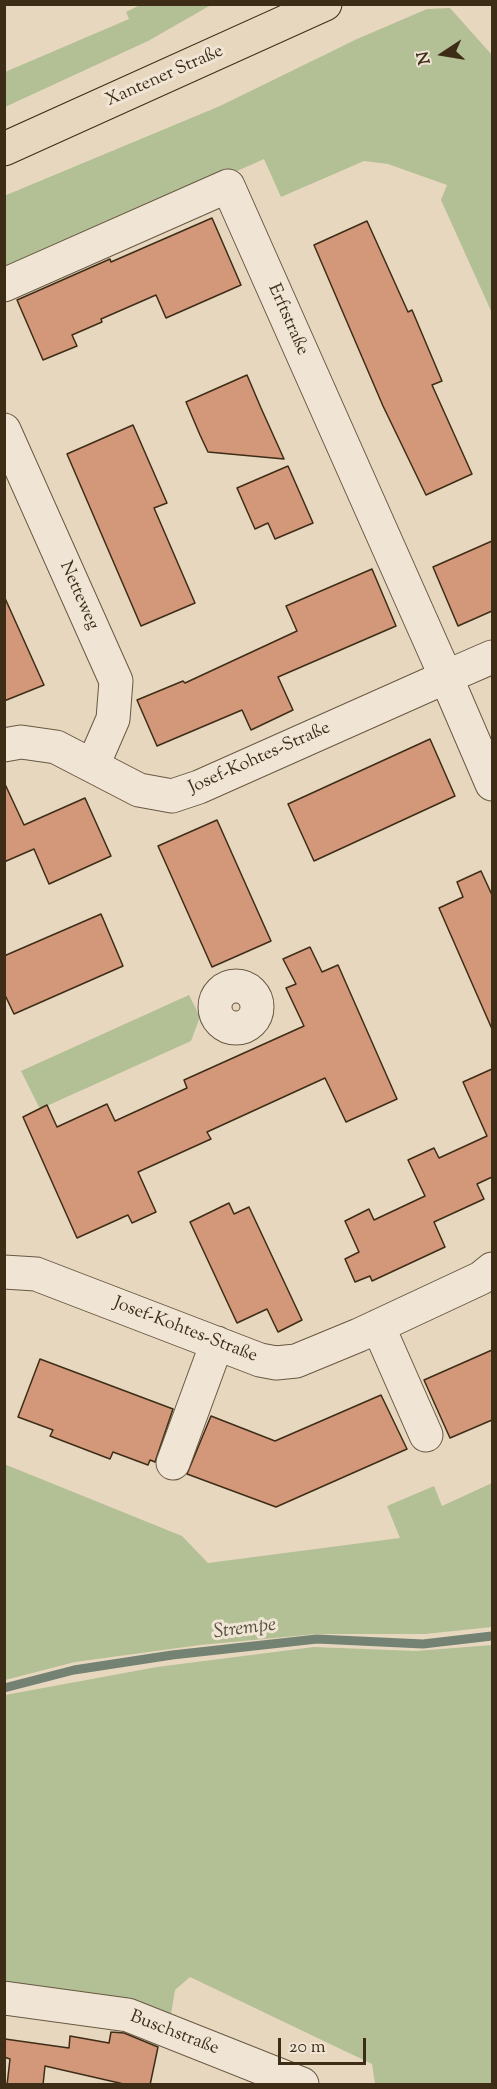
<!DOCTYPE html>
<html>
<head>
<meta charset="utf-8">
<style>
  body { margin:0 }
  #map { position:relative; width:497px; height:2089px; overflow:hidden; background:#e8d7bf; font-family:"Sorts Mill Goudy",serif }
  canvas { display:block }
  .frame { position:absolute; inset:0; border:6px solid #3d2d17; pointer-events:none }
  .north { position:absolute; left:413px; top:24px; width:60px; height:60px; -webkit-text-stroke:4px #f0e5d5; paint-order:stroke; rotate:258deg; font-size:16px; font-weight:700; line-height:24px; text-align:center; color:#3d2d17 }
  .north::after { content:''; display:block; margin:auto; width:21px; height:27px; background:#3d2d17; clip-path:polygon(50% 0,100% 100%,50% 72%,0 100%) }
  .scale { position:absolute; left:278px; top:2038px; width:88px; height:27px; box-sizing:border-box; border:3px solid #3d2d17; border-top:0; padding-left:8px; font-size:18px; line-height:21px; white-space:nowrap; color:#3d2d17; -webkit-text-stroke:4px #f0e5d5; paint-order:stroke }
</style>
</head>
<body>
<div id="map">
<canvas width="497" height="2089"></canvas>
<div class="frame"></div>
<div class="north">N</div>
<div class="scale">20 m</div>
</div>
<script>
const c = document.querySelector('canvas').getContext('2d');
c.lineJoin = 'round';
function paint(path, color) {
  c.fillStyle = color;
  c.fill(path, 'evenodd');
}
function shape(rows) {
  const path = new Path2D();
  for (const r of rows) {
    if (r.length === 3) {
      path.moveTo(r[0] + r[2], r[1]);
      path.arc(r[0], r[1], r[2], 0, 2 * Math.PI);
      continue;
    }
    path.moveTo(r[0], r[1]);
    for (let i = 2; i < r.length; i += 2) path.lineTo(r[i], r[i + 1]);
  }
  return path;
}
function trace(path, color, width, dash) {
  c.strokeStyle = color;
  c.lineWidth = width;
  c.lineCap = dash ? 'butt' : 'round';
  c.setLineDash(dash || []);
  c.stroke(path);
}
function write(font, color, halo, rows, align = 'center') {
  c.font = font + ' "Sorts Mill Goudy",serif';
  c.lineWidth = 6;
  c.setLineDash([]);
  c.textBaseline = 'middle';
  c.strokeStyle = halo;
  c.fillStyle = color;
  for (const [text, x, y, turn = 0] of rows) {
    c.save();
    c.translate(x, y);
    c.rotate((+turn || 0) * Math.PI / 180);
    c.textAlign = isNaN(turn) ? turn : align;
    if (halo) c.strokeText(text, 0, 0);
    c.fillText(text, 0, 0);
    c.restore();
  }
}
const green = shape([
  [142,4,211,5,148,41,5,107,5,72,129,19,126,12],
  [450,8,492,55,492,313,441,200,447,185,388,164,364,161,281,197,264,159,15,270,5,267,4,196,220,106,357,39,427,9],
  [189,995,200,1017,191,1041,40,1109,21,1071],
  [4,1464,182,1536,208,1563,400,1538,387,1506,434,1486,442,1506,492,1483,492,1627,425,1634,317,1634,200,1645,75,1662,5,1680],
  [492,1645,492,2084,375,2084,372,2064,190,1977,175,1990,171,2014,107,2001,5,1986,5,1695,157,1667,314,1647,416,1651]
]);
const stream = shape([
  [4,1688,74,1670,172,1655,317,1639,423,1644,492,1636]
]);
const building = shape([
  [212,218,241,285,166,318,156,295,101,319,102,322,72,335,77,346,43,360,17,300,110,259,111,262,212,218],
  [367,221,408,312,412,310,442,381,432,385,472,474,426,495,383,406,314,245,367,221],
  [247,375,261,408,284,459,208,452,200,435,186,402,247,375],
  [133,425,167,503,154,508,195,603,141,626,67,454,133,425],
  [288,466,313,523,275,539,268,523,255,529,237,488,288,466],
  [492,541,492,611,458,626,433,567,492,541],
  [372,569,396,626,278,677,293,710,251,730,242,710,157,746,137,700,183,681,185,683,297,631,286,606,372,569],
  [4,596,44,685,4,701,4,596],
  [430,739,455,796,314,861,288,804,430,739],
  [4,782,24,825,85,798,111,856,49,884,34,849,4,862,4,782],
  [217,820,271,941,212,967,158,846,217,820],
  [481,871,492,895,492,1029,439,908,463,897,457,882,481,871],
  [101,914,123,966,14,1014,4,993,4,956,101,914],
  [310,947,322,972,338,965,397,1099,346,1122,325,1078,207,1132,211,1139,138,1172,156,1212,132,1223,128,1215,77,1238,23,1117,47,1105,57,1127,107,1104,115,1121,187,1088,184,1080,304,1026,286,988,296,984,283,959,310,947],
  [492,1069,492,1177,477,1184,484,1199,434,1222,445,1247,372,1281,370,1276,355,1282,345,1259,359,1252,345,1221,369,1209,374,1220,425,1196,408,1160,434,1148,439,1158,487,1136,463,1082,492,1069],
  [229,1203,234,1214,249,1207,302,1320,278,1332,267,1309,237,1323,190,1222,229,1203],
  [492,1350,492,1420,450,1438,424,1380,492,1350],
  [40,1359,173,1409,155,1462,150,1460,148,1465,113,1452,110,1459,50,1436,53,1430,18,1417,40,1359],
  [381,1395,407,1449,276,1507,187,1474,211,1416,275,1441,381,1395],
  [111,2032,124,2033,158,2047,150,2085,128,2085,45,2066,43,2085,7,2085,10,2059,4,2057,5,2039,69,2048,70,2036,109,2043,111,2032]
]);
const minor = shape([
  [4,285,228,186,446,677,199,787,172,796,139,790,56,747,21,742,4,745],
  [4,430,116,681,113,719,93,765],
  [492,657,446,677,492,784],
  [236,1007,21],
  [4,1272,36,1274,260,1360,276,1363,296,1361,359,1335,481,1278,492,1269],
  [378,1326,426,1435],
  [173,1463,217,1343],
  [4,1998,128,2015,302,2084]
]);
const major = shape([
  [4,149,325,4]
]);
const streetNames = [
  ["Xantener Straße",165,77,-24],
  ["Erftstraße",287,320,66],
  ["Netteweg",78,596,66],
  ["Josef-Kohtes-Straße",260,759,-24],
  ["Josef-Kohtes-Straße",185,1331,21],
  ["Buschstraße",174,2034,21]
];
const waterNames = [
  ["Strempe",245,1630,-7]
];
paint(green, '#b3bf94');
trace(stream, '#738272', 9);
paint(building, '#d39779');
trace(building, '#3d2d17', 1.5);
trace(minor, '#685841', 35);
trace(major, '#3d2d17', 35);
trace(minor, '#f0e5d5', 33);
trace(major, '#e8d7bf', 33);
write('18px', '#3d2d17', '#f0e5d5', streetNames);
write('italic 20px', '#54503d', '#f0e5d5', waterNames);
</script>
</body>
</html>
